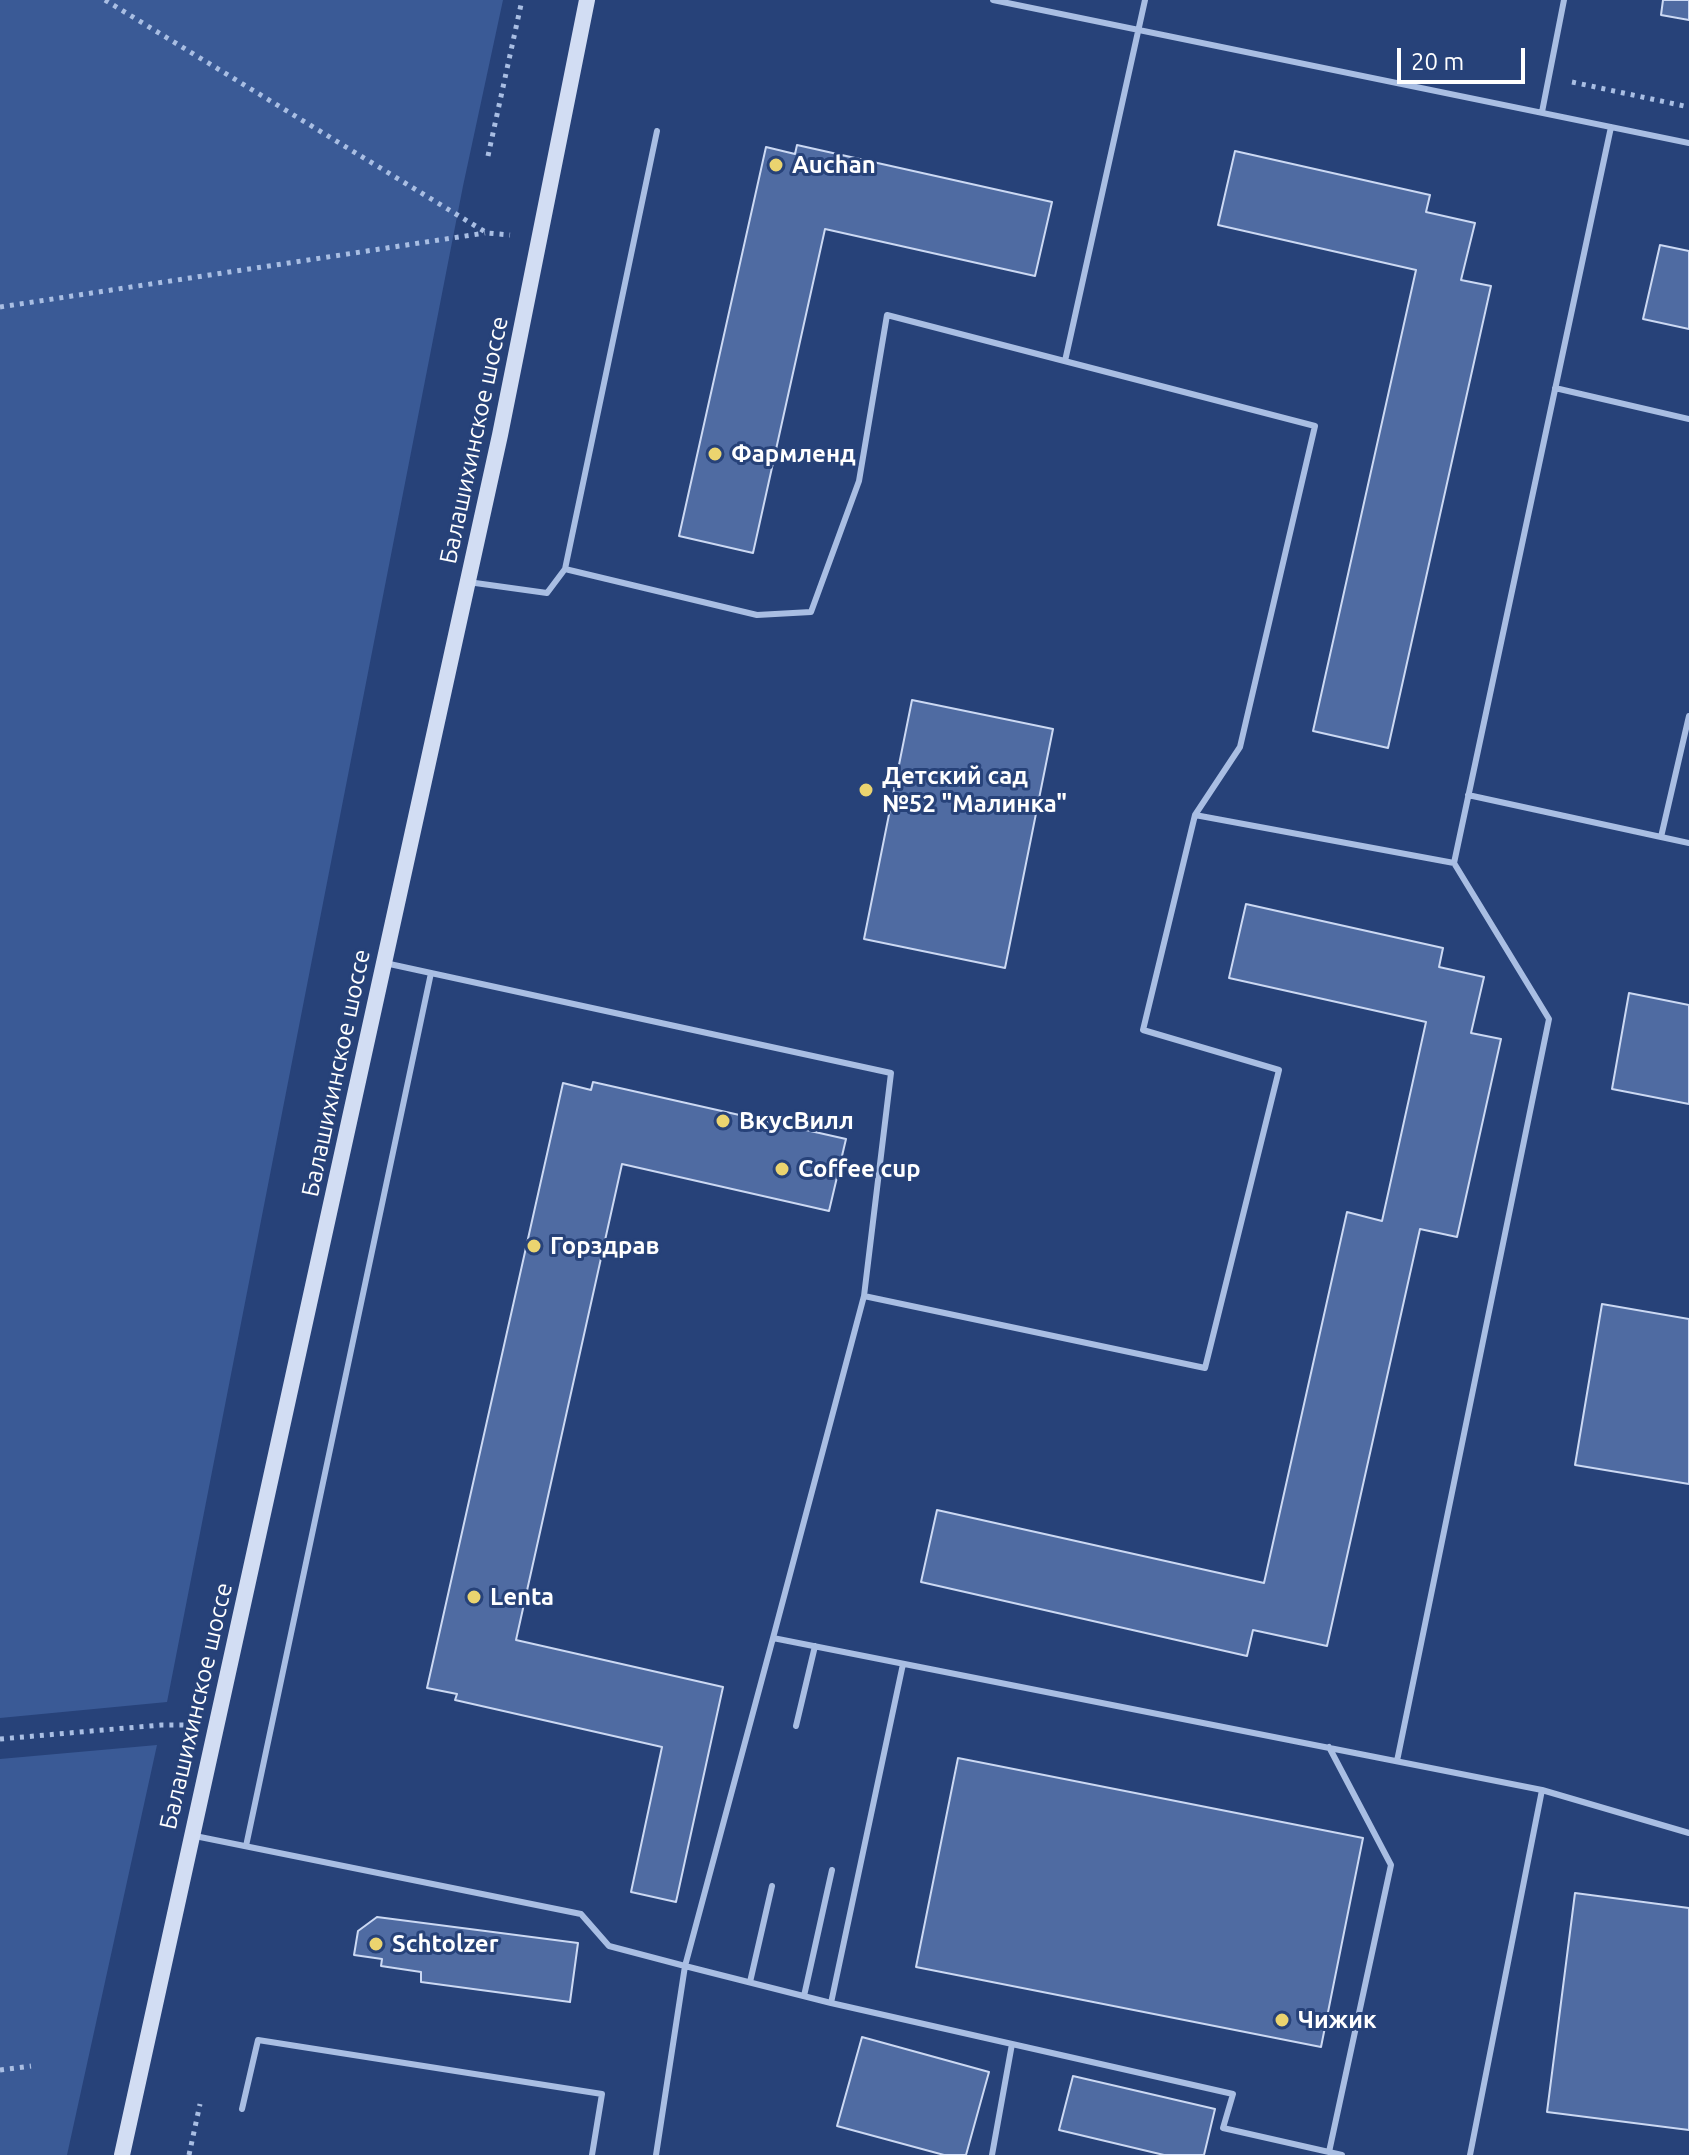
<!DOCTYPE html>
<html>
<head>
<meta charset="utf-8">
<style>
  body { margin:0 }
  #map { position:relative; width:1689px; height:2155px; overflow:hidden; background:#274279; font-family:Ubuntu,sans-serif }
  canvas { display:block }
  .scale { position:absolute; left:1397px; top:48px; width:128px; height:36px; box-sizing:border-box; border:4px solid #fff; border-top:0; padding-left:10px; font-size:24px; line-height:28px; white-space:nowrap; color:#fff; -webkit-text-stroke:6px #274279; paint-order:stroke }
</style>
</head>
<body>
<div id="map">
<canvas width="1689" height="2155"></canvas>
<div class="scale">20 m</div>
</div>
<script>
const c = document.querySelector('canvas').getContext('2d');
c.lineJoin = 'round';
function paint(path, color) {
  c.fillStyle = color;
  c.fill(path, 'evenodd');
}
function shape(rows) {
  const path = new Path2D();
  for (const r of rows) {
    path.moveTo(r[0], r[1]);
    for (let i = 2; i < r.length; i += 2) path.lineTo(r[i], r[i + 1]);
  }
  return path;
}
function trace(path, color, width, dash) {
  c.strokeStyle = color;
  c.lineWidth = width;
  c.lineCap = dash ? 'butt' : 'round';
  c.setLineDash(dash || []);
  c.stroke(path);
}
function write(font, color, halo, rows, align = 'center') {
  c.font = font + ' Ubuntu,sans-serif';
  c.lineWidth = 6;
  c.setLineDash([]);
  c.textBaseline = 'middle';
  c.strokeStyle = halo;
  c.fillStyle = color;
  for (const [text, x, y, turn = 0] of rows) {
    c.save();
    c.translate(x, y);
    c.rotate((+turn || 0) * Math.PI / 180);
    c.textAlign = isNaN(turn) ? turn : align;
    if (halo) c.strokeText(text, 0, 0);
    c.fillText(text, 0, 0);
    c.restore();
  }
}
const green = shape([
  [0,0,503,0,463,186,167,1702,0,1718],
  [157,1745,67,2155,0,2155,0,1759]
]);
const building = shape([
  [1663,0,1689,0,1689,20,1661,15,1663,0],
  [797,145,1052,202,1035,276,825,229,753,553,679,536,766,147,795,154,797,145],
  [1235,151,1430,195,1426,212,1475,223,1461,280,1491,286,1388,748,1313,731,1416,270,1218,225,1235,151],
  [1660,245,1689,251,1689,329,1643,319,1660,245],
  [912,700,1053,729,1005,968,864,939,912,700],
  [1246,904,1443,948,1439,967,1484,977,1471,1033,1501,1039,1457,1237,1420,1229,1327,1646,1253,1630,1247,1656,921,1582,937,1510,1264,1583,1347,1212,1382,1221,1426,1022,1229,978,1246,904],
  [1629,993,1689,1005,1689,1104,1612,1089,1629,993],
  [593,1082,846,1139,829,1211,622,1164,516,1640,723,1687,676,1902,631,1892,662,1747,455,1700,457,1694,427,1688,563,1083,591,1090,593,1082],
  [1602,1304,1689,1319,1689,1484,1575,1465,1602,1304],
  [958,1758,1363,1838,1321,2047,916,1967,958,1758],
  [1575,1893,1689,1908,1689,2130,1547,2112,1575,1893],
  [377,1917,578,1943,570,2002,421,1982,421,1972,381,1966,382,1959,354,1955,358,1931,377,1917],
  [862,2037,989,2072,966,2155,944,2155,837,2126,862,2037],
  [1073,2076,1215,2109,1204,2155,1164,2155,1059,2130,1073,2076]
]);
const path = shape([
  [105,0,487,233,510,235],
  [1572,82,1689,107],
  [488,156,522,0],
  [0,307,485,233],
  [0,1739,161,1725,186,1725],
  [0,2070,31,2066],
  [189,2155,200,2104]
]);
const service = shape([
  [993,0,1689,143],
  [1542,112,1564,0],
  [1065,361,1145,0],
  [1555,388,1689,419],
  [565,569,757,615,811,612,859,481,887,315,1315,426,1240,747,1195,815,1143,1030,1279,1070,1205,1368,864,1296,773,1638,1542,1790,1470,2155],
  [468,582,547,593,565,569,657,131],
  [1468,795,1661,837,1689,716],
  [1195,815,1454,863,1611,127],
  [1661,837,1689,843],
  [385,963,891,1073,864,1296],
  [773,1638,685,1966,831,2003,1233,2094,1223,2128,1342,2155],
  [796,1726,815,1646],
  [1329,1747,1391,1865,1329,2152],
  [1397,1761,1549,1019,1454,863],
  [1542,1790,1689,1833],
  [195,1836,581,1914,609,1946,685,1966,656,2155],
  [246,1846,431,973],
  [750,1982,772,1886],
  [804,1996,832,1870],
  [831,2003,903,1664],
  [242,2109,258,2040,602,2094,592,2155],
  [992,2155,1012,2044]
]);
const secondary = shape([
  [122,2155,500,435,587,0]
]);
const markers = [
  [776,165,8,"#ebd46f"],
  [715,454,8,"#ebd46f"],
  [866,790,8,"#ebd46f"],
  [723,1121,8,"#ebd46f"],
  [782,1169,8,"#ebd46f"],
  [534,1246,8,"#ebd46f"],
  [474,1597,8,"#ebd46f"],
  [376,1944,8,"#ebd46f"],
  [1282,2020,8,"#ebd46f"]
];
const poiNames = [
  ["Auchan",792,165],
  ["Фармленд",731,454],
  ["Детский сад",882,776],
  ["№52 \"Малинка\"",882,804],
  ["ВкусВилл",739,1121],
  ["Coffee cup",798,1169],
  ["Горздрав",550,1246],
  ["Lenta",490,1597],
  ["Schtolzer",392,1944],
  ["Чижик",1298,2020]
];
const streetNames = [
  ["Балашихинское шоссе",474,440,-78],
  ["Балашихинское шоссе",336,1073,-78],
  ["Балашихинское шоссе",196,1706,-77]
];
paint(green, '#3a5a96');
paint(building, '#4f6ba2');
trace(building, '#ccd9f3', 2);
trace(path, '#a9bee3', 5, [4, 6]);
trace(service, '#a9bee3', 6);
trace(secondary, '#d2ddf3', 16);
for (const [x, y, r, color] of markers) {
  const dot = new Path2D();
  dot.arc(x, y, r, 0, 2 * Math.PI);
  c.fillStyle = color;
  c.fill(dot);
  trace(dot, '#274279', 3);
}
write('bold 24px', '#fff', '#274279', poiNames, 'left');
write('24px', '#fff', '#274279', streetNames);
</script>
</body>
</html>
